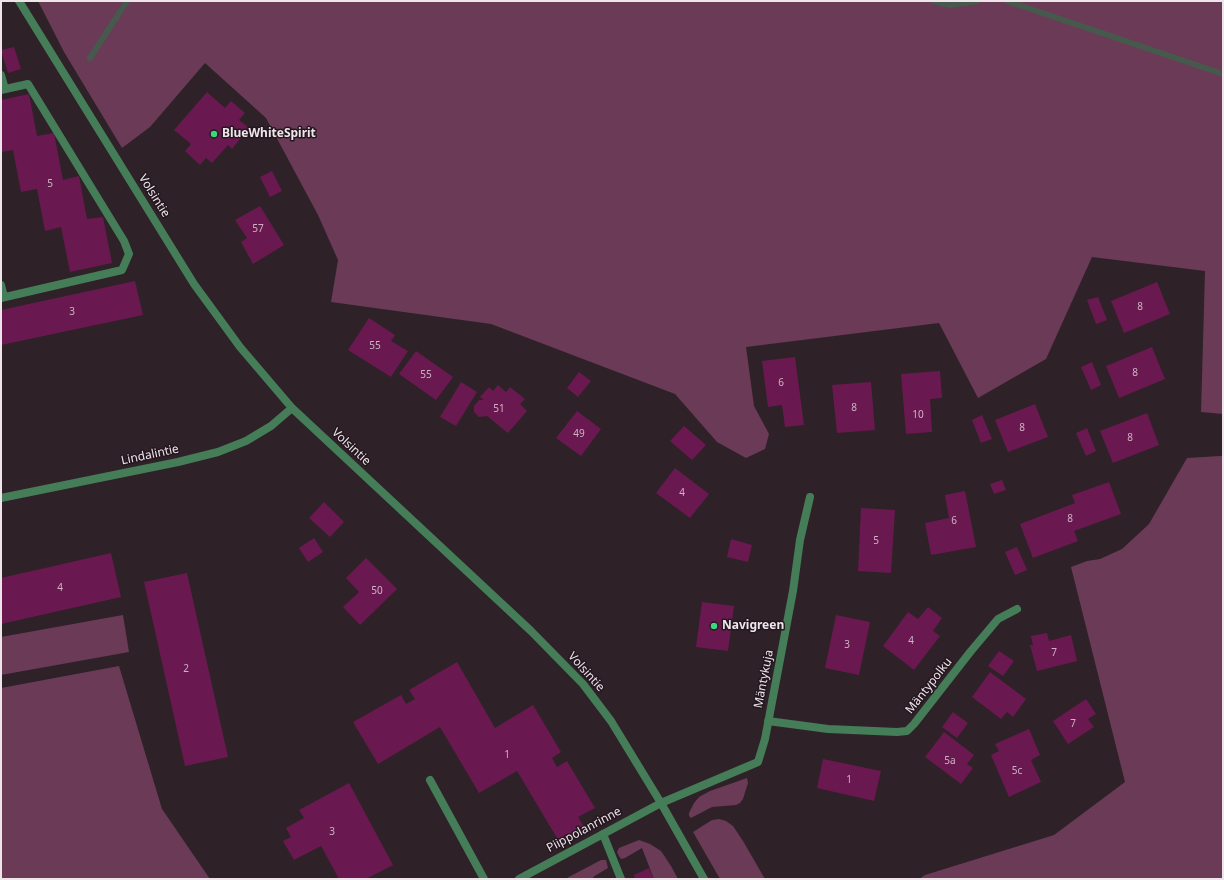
<!DOCTYPE html>
<html>
<head>
<meta charset="utf-8">
<style>
  body { margin:0 }
  #map { position:relative; width:1224px; height:880px; overflow:hidden; background:#2e2128; font-family:"Noto Sans",sans-serif }
  canvas { display:block }
  .frame { position:absolute; inset:0; border:2px solid #eee5ea; pointer-events:none }
</style>
</head>
<body>
<div id="map">
<canvas width="1224" height="880"></canvas>
<div class="frame"></div>
</div>
<script>
const c = document.querySelector('canvas').getContext('2d');
c.lineJoin = 'round';
function paint(path, color) {
  c.fillStyle = color;
  c.fill(path, 'evenodd');
}
function shape(rows) {
  const path = new Path2D();
  for (const r of rows) {
    path.moveTo(r[0], r[1]);
    for (let i = 2; i < r.length; i += 2) path.lineTo(r[i], r[i + 1]);
  }
  return path;
}
function trace(path, color, width, dash) {
  c.strokeStyle = color;
  c.lineWidth = width;
  c.lineCap = dash ? 'butt' : 'round';
  c.setLineDash(dash || []);
  c.stroke(path);
}
function write(font, color, halo, rows, align = 'center') {
  c.font = font + ' "Noto Sans",sans-serif';
  c.lineWidth = 3;
  c.setLineDash([]);
  c.textBaseline = 'middle';
  c.strokeStyle = halo;
  c.fillStyle = color;
  for (const [text, x, y, turn = 0] of rows) {
    c.save();
    c.translate(x, y);
    c.rotate((+turn || 0) * Math.PI / 180);
    c.textAlign = isNaN(turn) ? turn : align;
    if (halo) c.strokeText(text, 0, 0);
    c.fillText(text, 0, 0);
    c.restore();
  }
}
const green = shape([
  [38,1,1223,1,1223,414,1201,412,1205,271,1092,257,1046,359,978,398,939,323,746,347,754,406,769,434,765,449,746,458,717,442,675,394,491,324,331,302,338,260,318,215,266,118,205,63,150,127,122,148,64,52],
  [1220,456,1223,456,1223,879,919,879,925,875,1054,835,1125,782,1071,567,1087,561,1100,559,1122,549,1149,524,1187,458],
  [123,615,129,652,1,675,1,637],
  [119,666,162,809,210,879,1,879,1,688],
  [747,778,748,783,743,799,740,803,736,805,712,807,691,818,689,816,689,813,694,803,699,797,710,791],
  [719,819,726,821,733,826,743,841,765,879,720,879,693,832,712,820],
  [639,840,650,844,661,851,671,866,678,879,654,879,642,848,625,858,621,859,619,856,617,852,619,848],
  [601,860,606,860,608,868,593,877,594,879,565,879]
]);
const stream = shape([
  [933,1,950,5,977,1],
  [1007,1,1223,74],
  [90,58,127,1]
]);
const building = shape([
  [14,47,21,69,8,73,1,50],
  [207,92,225,108,231,101,245,113,239,120,249,128,232,149,228,145,212,163,206,158,200,165,185,151,191,144,174,130],
  [29,94,37,136,54,133,63,180,79,176,87,219,103,217,112,263,70,272,61,227,45,231,37,189,21,192,13,150,1,152,1,100],
  [272,171,282,191,270,197,260,177],
  [260,206,284,245,253,264,241,242,247,238,235,220],
  [135,281,143,315,1,345,1,310],
  [1157,282,1170,314,1124,333,1111,301],
  [1098,297,1107,320,1096,324,1087,300],
  [369,318,395,335,391,341,408,351,391,377,348,350],
  [1152,347,1165,379,1119,398,1106,366],
  [416,351,453,377,436,400,399,374],
  [795,357,804,425,785,427,782,405,768,407,762,361],
  [1092,362,1101,385,1091,390,1081,367],
  [940,371,942,398,930,399,932,432,906,434,901,374],
  [579,372,591,381,578,397,567,388],
  [461,382,477,392,456,426,440,417],
  [871,382,875,430,837,433,832,385],
  [498,385,506,392,510,387,525,399,520,404,527,411,508,433,487,416,479,417,474,412,474,406,479,400,484,400,480,397,489,387,493,391],
  [1035,404,1048,437,1008,452,995,420],
  [577,411,601,429,581,456,556,438],
  [1147,413,1159,445,1113,463,1100,431],
  [982,415,992,439,981,443,972,420],
  [684,426,706,445,692,460,670,441],
  [1087,428,1096,451,1086,456,1076,433],
  [675,468,709,494,690,518,656,493],
  [1002,480,1006,490,994,494,990,484],
  [1109,482,1121,514,1074,531,1078,541,1033,558,1020,524,1075,503,1072,495],
  [965,491,976,547,931,555,925,523,949,518,945,495],
  [324,502,344,522,330,537,309,518],
  [861,508,895,510,891,573,858,571],
  [314,538,323,552,308,562,299,548],
  [731,539,752,545,748,562,727,557],
  [1017,547,1027,570,1015,575,1005,552],
  [111,553,121,597,1,624,1,578],
  [366,558,397,589,360,625,343,607,359,592,346,578],
  [187,573,228,757,185,766,144,582],
  [702,602,734,606,728,651,696,647],
  [928,607,942,618,933,631,940,636,914,670,883,646,908,612,918,619],
  [836,615,870,622,859,675,825,668],
  [1047,633,1049,641,1071,635,1077,661,1037,671,1030,645,1033,645,1031,636],
  [999,651,1014,661,1003,676,988,666],
  [457,662,495,728,533,705,561,752,552,758,557,767,567,761,595,808,578,817,585,828,560,843,517,771,479,793,440,727,378,764,353,722,401,695,406,704,415,699,409,690],
  [990,672,1026,699,1013,717,1007,712,1001,719,972,697],
  [1086,699,1096,714,1088,719,1094,727,1068,744,1053,721],
  [953,712,968,723,957,738,942,727],
  [1029,729,1040,755,1031,760,1041,782,1009,797,991,755,999,751,995,744],
  [944,732,974,755,967,764,973,768,961,784,925,757],
  [823,759,881,771,874,801,817,788],
  [349,783,393,865,366,879,339,879,321,846,294,860,283,841,291,837,286,828,304,818,299,810],
  [649,868,654,879,635,879,634,875]
]);
const service = shape([
  [1,75,5,89],
  [1,90,28,84,124,241,129,254,122,270,1,298],
  [1,285,4,297],
  [430,780,484,879],
  [603,834,621,879]
]);
const minor = shape([
  [768,721,828,729,897,732,907,731,914,724,971,651,998,619,1017,609],
  [519,879,661,803,758,762,765,739,793,591,800,540,810,497]
]);
const tertiary = shape([
  [19,1,194,284,240,347,292,408,531,631,583,684,611,721,661,803,704,879],
  [1,498,178,462,218,452,246,441,271,426,292,408]
]);
const markers = [
  [214,134,4,"#3bd77f"],
  [714,626,4,"#3bd77f"]
];
const numberNames = [
  ["5",50,184],
  ["57",258,229],
  ["8",1140,307],
  ["3",72,312],
  ["55",375,346],
  ["8",1135,373],
  ["55",426,375],
  ["6",781,383],
  ["8",854,408],
  ["51",499,409],
  ["10",918,415],
  ["8",1022,428],
  ["49",579,434],
  ["8",1130,438],
  ["4",682,493],
  ["8",1070,519],
  ["6",954,521],
  ["5",876,541],
  ["4",60,588],
  ["50",377,591],
  ["4",911,641],
  ["3",847,645],
  ["7",1054,653],
  ["2",186,669],
  ["7",1073,724],
  ["1",507,755],
  ["5a",950,761],
  ["5c",1017,771],
  ["1",849,780],
  ["3",332,832]
];
const poiNames = [
  ["BlueWhiteSpirit",222,134],
  ["Navigreen",722,626]
];
const streetNames = [
  ["Volsintie",154,196,58],
  ["Volsintie",351,447,43],
  ["Lindalintie",150,455,-12],
  ["Volsintie",586,672,48],
  ["Mäntykuja",764,679,-79],
  ["Mäntypolku",929,686,-52],
  ["Piippolanrinne",584,830,-28]
];
paint(green, '#6b3a57');
trace(stream, '#47584d', 6);
paint(building, '#6a1950');
trace(service, '#447d57', 8);
trace(minor, '#447d57', 8);
trace(tertiary, '#447d57', 8);
for (const [x, y, r, color] of markers) {
  const dot = new Path2D();
  dot.arc(x, y, r, 0, 2 * Math.PI);
  c.fillStyle = color;
  c.fill(dot);
  trace(dot, '#24171f', 1.5);
}
write('10px', '#cdb2c4', null, numberNames);
write('bold 12px', '#eee5ea', '#24171f', poiNames, 'left');
write('12px', '#eee5ea', '#24171f', streetNames);
</script>
</body>
</html>
